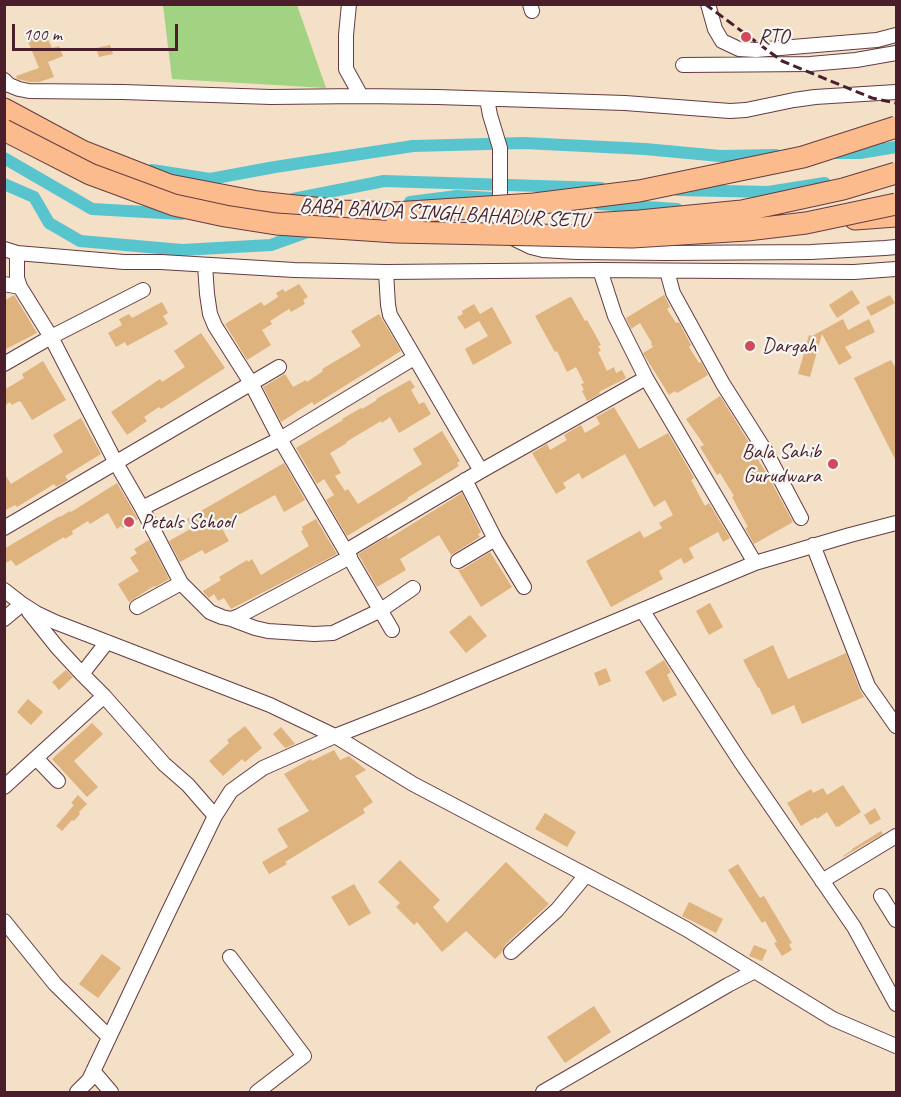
<!DOCTYPE html>
<html>
<head>
<meta charset="utf-8">
<style>
  body { margin:0 }
  #map { position:relative; width:901px; height:1097px; overflow:hidden; background:#f4dfc7; font-family:Caveat,sans-serif }
  canvas { display:block }
  .frame { position:absolute; inset:0; border:6px solid #4a1f2b; pointer-events:none }
  .scale { position:absolute; left:12px; top:24px; width:166px; height:27px; box-sizing:border-box; border:3px solid #4a1f2b; border-top:0; padding-left:8px; font-size:18px; line-height:21px; white-space:nowrap; color:#4a1f2b; -webkit-text-stroke:4px #f6f6f2; paint-order:stroke }
</style>
</head>
<body>
<div id="map">
<canvas width="901" height="1097"></canvas>
<div class="frame"></div>
<div class="scale">100 m</div>
</div>
<script>
const c = document.querySelector('canvas').getContext('2d');
c.lineJoin = 'round';
function paint(path, color) {
  c.fillStyle = color;
  c.fill(path, 'evenodd');
}
function shape(rows) {
  const path = new Path2D();
  for (const r of rows) {
    path.moveTo(r[0], r[1]);
    for (let i = 2; i < r.length; i += 2) path.lineTo(r[i], r[i + 1]);
  }
  return path;
}
function trace(path, color, width, dash) {
  c.strokeStyle = color;
  c.lineWidth = width;
  c.lineCap = dash ? 'butt' : 'round';
  c.setLineDash(dash || []);
  c.stroke(path);
}
function write(font, color, halo, rows, align = 'center') {
  c.font = font + ' Caveat,sans-serif';
  c.lineWidth = 4.5;
  c.setLineDash([]);
  c.textBaseline = 'middle';
  c.strokeStyle = halo;
  c.fillStyle = color;
  for (const [text, x, y, turn = 0] of rows) {
    c.save();
    c.translate(x, y);
    c.rotate((+turn || 0) * Math.PI / 180);
    c.textAlign = isNaN(turn) ? turn : align;
    if (halo) c.strokeText(text, 0, 0);
    c.fillText(text, 0, 0);
    c.restore();
  }
}
const green = shape([
  [163,5,297,5,326,88,172,79]
]);
const canal = shape([
  [835,153,860,153,896,147],
  [4,158,92,209,181,214],
  [152,170,210,179,275,167,413,146,524,143,645,149,720,156,776,155],
  [4,184,34,197,49,223,80,241,182,250,271,245,310,231],
  [678,190,768,192,825,183],
  [293,199,384,181,601,188],
  [410,202,457,196,492,198],
  [599,204,677,209]
]);
const building = shape([
  [44,31,52,48,59,46,63,56,48,62,54,77,39,82,30,82,17,79,16,76,39,68,27,39],
  [110,45,113,54,99,57,96,48],
  [299,284,308,297,303,300,305,304,291,312,289,309,270,321,272,324,262,330,271,345,247,360,225,324,261,302,264,306,278,297,276,293,283,289,285,292],
  [852,290,860,303,837,318,829,305],
  [14,295,37,333,4,350,4,301],
  [664,295,670,307,667,309,676,323,679,322,691,345,689,347,699,363,701,362,708,375,677,393,675,391,669,395,643,353,653,347,651,344,652,343,640,323,631,329,626,318],
  [890,295,895,303,871,316,866,307],
  [570,297,572,298,585,321,587,320,601,345,598,346,601,351,598,352,607,371,614,367,616,373,622,370,626,378,599,392,600,394,587,401,582,391,584,390,581,384,584,383,576,367,567,372,557,351,555,352,535,316],
  [162,302,168,313,163,316,168,324,127,346,125,342,116,347,108,333,122,325,119,319,129,314,132,318],
  [474,304,480,314,492,307,512,343,473,365,465,349,488,336,479,321,465,329,457,317,463,314,462,311],
  [379,314,401,351,314,405,312,402,281,422,263,387,285,374,293,387,306,380,307,382,323,371,322,369,361,346,351,331],
  [843,319,848,330,869,319,875,332,845,347,852,358,839,365,822,334,810,377,798,374,809,335,812,336],
  [201,333,225,368,161,409,159,407,144,417,147,421,127,435,111,412,160,379,162,382,185,367,174,351],
  [891,360,897,370,897,463,854,378],
  [43,361,66,400,32,420,21,402,19,401,12,405,10,402,4,406,4,390,24,378,22,374],
  [410,380,415,387,411,390,419,404,424,402,431,414,399,433,390,417,382,423,381,421,346,442,347,443,330,453,341,473,335,476,345,491,348,489,358,504,422,464,413,449,442,431,460,461,457,463,459,466,407,498,408,499,347,536,326,500,334,495,324,479,317,484,296,448,343,420,342,419,361,408,362,409,377,400,376,399],
  [720,396,758,457,757,458,767,474,793,522,754,544,745,528,748,527,732,497,734,496,720,473,717,475,700,447,704,445,686,419],
  [614,407,639,449,668,433,694,478,691,480,705,506,709,503,730,538,723,542,718,532,689,548,694,558,684,564,681,558,659,571,663,579,611,607,586,561,640,531,644,538,662,528,659,523,673,515,665,500,654,507,625,454,582,479,579,473,563,483,566,488,556,494,532,453,547,444,550,450,567,440,564,435,581,425,585,433,600,424,596,417],
  [81,418,101,454,65,476,68,480,56,487,54,484,17,507,15,505,4,511,4,473,11,484,63,452,53,435],
  [284,463,305,500,284,512,275,495,220,525,229,541,205,554,202,550,180,562,169,541,192,528,187,519],
  [117,483,138,519,123,528,121,526,117,529,108,513,90,524,88,521,72,531,73,534,65,539,64,537,16,566,11,560,4,564,4,549,60,516,60,517,70,511,71,512],
  [462,493,481,532,478,534,480,537,451,555,439,535,400,559,406,570,377,587,358,554,387,537,388,539],
  [316,519,337,554,231,609,224,598,218,601,214,594,209,598,205,594,203,591,221,580,219,577,247,560,248,562,252,559,261,575,309,546,301,531,303,530,302,527],
  [149,540,169,579,155,587,154,586,129,602,118,584,139,571,130,558,137,553,134,549],
  [490,552,512,587,481,607,458,570,463,569],
  [710,603,723,627,709,635,696,611],
  [470,615,487,636,466,653,449,632],
  [773,645,788,679,846,653,860,690,864,697,802,724,794,705,772,715,759,687,758,688,743,660],
  [664,660,671,672,667,675,677,695,663,702,645,672],
  [606,668,611,681,599,686,594,673],
  [66,670,73,677,59,690,52,682],
  [28,699,43,712,31,725,17,712],
  [92,723,103,734,74,761,98,787,87,797,52,759],
  [245,726,262,748,245,762,242,759,223,776,209,761,229,743,227,740],
  [281,727,295,744,285,748,273,734],
  [334,750,340,760,349,756,366,770,355,776,373,802,363,809,365,813,285,862,287,864,269,874,262,862,288,847,277,829,309,811,284,774,311,759,312,761],
  [843,785,861,812,838,827,838,826,836,827,827,812,817,819,816,817,801,826,787,803,811,789,813,793,823,788,827,795],
  [78,795,87,804,79,812,80,814,74,821,72,820,62,831,56,826,74,805,71,803],
  [875,808,881,819,870,825,864,815],
  [545,813,576,832,567,847,535,829],
  [881,831,883,834,843,857,843,856,852,850,852,849],
  [400,860,440,900,433,907,447,923,506,862,549,904,505,945,502,952,495,959,466,931,442,952,417,922,414,925,396,907,400,903,378,882],
  [738,864,760,898,764,896,792,943,789,944,792,950,782,956,774,943,777,942,765,921,762,923,728,870],
  [354,884,371,913,349,926,331,897],
  [689,902,723,919,716,933,682,916],
  [754,945,767,950,762,961,749,956],
  [102,954,121,968,98,998,79,984],
  [594,1006,611,1032,565,1063,547,1037]
]);
const minor = shape([
  [349,4,346,35,346,69,361,96],
  [530,4,532,11],
  [708,4,715,29,722,41,739,49,756,50,877,40,896,35],
  [683,65,810,64,856,60,896,53],
  [4,80,9,85,19,89,29,91,123,92,271,97,361,96,437,97,625,103,730,111,746,110,794,100,815,97,896,92],
  [487,99,490,115,500,148,500,232,531,247,543,250,576,252,667,253,811,252,885,248,896,247],
  [4,249,17,253,124,262,161,262,294,270,386,272,600,270,854,272,896,269],
  [17,253,17,278,20,287,51,337,116,463,142,508,181,583,210,612,222,617,231,619,239,616,350,557],
  [205,265,207,294,210,314,215,326,251,383,280,439,392,630],
  [600,270,615,316,646,378,755,563],
  [667,271,673,293,723,384,766,452,801,518],
  [386,272,388,305,390,315,481,471],
  [4,284,20,287],
  [4,364,51,337,143,290],
  [465,480,495,539,524,587],
  [142,508,280,439,414,358],
  [4,528,279,367],
  [813,545,868,686,896,726],
  [346,551,481,471,646,378],
  [458,561,495,539],
  [4,590,22,604,36,613,55,622,270,705,335,736,413,784,628,897,686,929,833,1019,896,1046],
  [137,607,181,583],
  [642,610,740,761,854,927,896,1004],
  [29,612,57,647,82,674],
  [4,619,22,604],
  [231,619,255,628,268,631,314,634,333,633,381,610,413,588],
  [104,696,164,764,188,785,215,816],
  [36,758,58,781],
  [4,787,104,696,82,674,107,642],
  [822,881,896,836],
  [881,896,896,920],
  [4,921,55,984,109,1037],
  [511,952,557,910,586,875],
  [230,957,304,1056,257,1092],
  [93,1071,111,1092],
  [77,1092,89,1080,167,915,215,816,231,791,263,768,335,736,427,700,755,563,850,535,896,523],
  [543,1092,728,985,753,972]
]);
const highway = shape([
  [4,109,82,151,169,185,258,202,342,211,394,213],
  [855,219,896,216]
]);
const rail = shape([
  [705,4,782,61,872,98,896,103]
]);
const highwayBridge = shape([
  [4,130,90,174,174,205,225,216,276,224,396,232,632,237,747,230,806,223,896,204],
  [394,213,534,204,639,191,803,157,896,127],
  [589,224,639,221,742,211,843,189,896,173]
]);
const markers = [
  [746,37,6,"#d1495b"],
  [750,346,6,"#d1495b"],
  [833,464,6,"#d1495b"],
  [129,522,6,"#d1495b"]
];
const poiNames = [
  ["RTO",758,37],
  ["Dargah",762,346],
  ["Bala Sahib",821,452,"right"],
  ["Gurudwara",821,476,"right"],
  ["Petals School",141,522]
];
const streetNames = [
  ["BABA BANDA SINGH BAHADUR SETU",444,214,3]
];
paint(green, '#a1d382');
trace(canal, '#58c5ce', 12);
paint(building, '#dfb37e');
trace(minor, '#643c42', 16);
trace(highway, '#643c42', 23);
trace(minor, '#fff', 14);
trace(highway, '#fbbb8c', 21);
trace(rail, '#4a1f2b', 3, [9, 4.5]);
trace(highwayBridge, '#643c42', 23, []);
trace(highwayBridge, '#fbbb8c', 21);
for (const [x, y, r, color] of markers) {
  const dot = new Path2D();
  dot.arc(x, y, r, 0, 2 * Math.PI);
  c.fillStyle = color;
  c.fill(dot);
  trace(dot, '#f6f6f2', 2);
}
write('21px', '#4a1f2b', '#f6f6f2', poiNames, 'left');
write('21px', '#4a1f2b', '#f6f6f2', streetNames);
</script>
</body>
</html>
